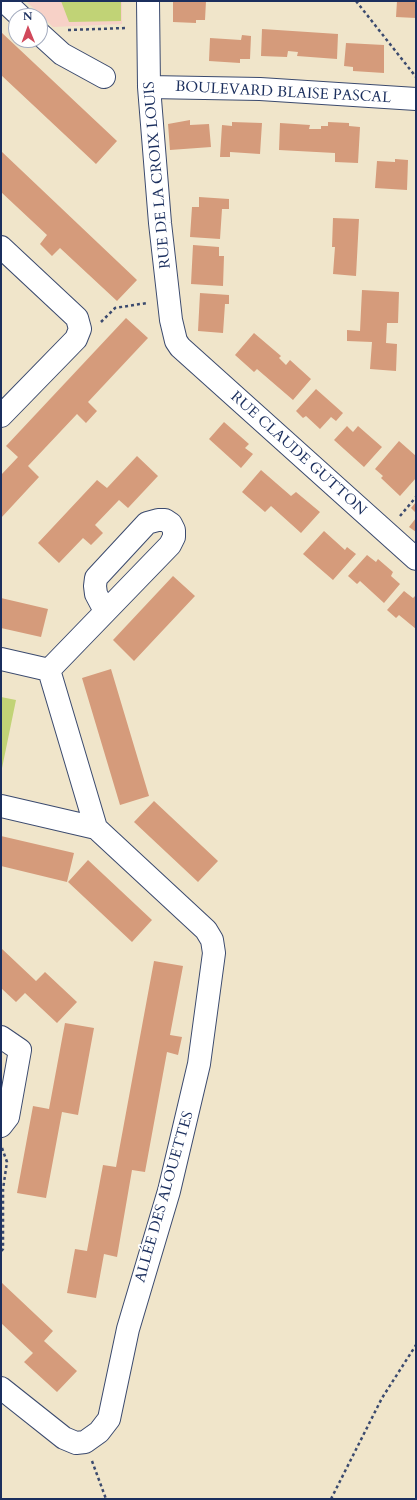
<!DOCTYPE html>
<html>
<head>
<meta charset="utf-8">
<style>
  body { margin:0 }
  #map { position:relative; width:417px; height:1500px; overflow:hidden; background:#f0e5ca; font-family:Cardo,serif }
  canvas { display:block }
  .frame { position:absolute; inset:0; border:2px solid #1b2f5e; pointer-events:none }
  .north { position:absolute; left:8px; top:8px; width:40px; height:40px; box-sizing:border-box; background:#fff; border:1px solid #a4acbf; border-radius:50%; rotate:359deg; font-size:11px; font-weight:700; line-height:16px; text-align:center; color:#1b2f5e }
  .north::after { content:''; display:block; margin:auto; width:14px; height:18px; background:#d1495b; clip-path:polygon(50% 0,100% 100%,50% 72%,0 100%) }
</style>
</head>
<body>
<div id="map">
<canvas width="417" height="1500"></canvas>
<div class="frame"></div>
<div class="north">N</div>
</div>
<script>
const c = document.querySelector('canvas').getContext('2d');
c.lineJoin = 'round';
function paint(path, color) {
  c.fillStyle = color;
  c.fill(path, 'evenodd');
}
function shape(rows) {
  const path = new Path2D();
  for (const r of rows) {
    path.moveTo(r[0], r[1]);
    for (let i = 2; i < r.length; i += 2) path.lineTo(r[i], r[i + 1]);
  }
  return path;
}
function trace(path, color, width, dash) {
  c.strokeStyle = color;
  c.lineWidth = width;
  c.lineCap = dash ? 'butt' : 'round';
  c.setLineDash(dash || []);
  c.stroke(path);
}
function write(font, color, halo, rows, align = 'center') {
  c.font = font + ' Cardo,serif';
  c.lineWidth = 3.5;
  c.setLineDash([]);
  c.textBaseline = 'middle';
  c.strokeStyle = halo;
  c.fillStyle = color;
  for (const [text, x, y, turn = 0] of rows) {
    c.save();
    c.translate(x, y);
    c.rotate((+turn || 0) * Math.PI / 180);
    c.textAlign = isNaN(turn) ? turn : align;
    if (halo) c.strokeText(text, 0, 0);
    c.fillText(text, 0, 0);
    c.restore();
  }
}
const built = shape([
  [26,1,122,1,122,24,53,27]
]);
const green = shape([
  [61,1,121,1,121,21,69,22],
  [1,697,16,700,1,773]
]);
const building = shape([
  [173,1,206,1,205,20,196,20,196,23,173,22],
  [397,1,416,1,416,18,396,17],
  [262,29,338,34,337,59,297,56,298,52,288,51,287,57,261,56],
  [1,32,117,141,96,164,1,75],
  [242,35,251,36,250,59,240,59,240,63,209,61,210,38,241,40],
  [346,43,384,45,384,73,353,71,353,67,344,66],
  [190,120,190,125,209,124,211,147,170,150,168,124],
  [232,122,262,123,260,154,230,152,230,157,220,157,222,125,232,126],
  [328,122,349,123,349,126,360,127,358,163,335,162,335,153,279,150,280,123,310,125,309,129,321,129,321,126,328,126],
  [1,151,137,280,117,301,60,248,52,256,40,244,47,235,1,192],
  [395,159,408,160,407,190,375,188,377,161,395,162],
  [199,197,229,199,229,209,222,209,220,239,190,237,192,207,199,207],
  [333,218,359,219,356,276,333,274,335,247,332,247],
  [193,245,219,247,219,256,224,256,223,286,191,284],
  [362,290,399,292,398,323,387,323,386,343,397,344,396,371,370,369,372,342,347,341,347,330,360,331],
  [200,293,229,295,229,304,225,304,223,333,198,331],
  [126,318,148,338,88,402,97,411,86,423,77,414,28,466,39,477,1,518,1,475,18,457,6,446],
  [254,333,281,356,279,358,286,365,290,360,311,379,293,400,257,369,254,372,235,355],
  [316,389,343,413,336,421,331,417,320,429,306,416,303,418,296,411],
  [224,422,249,444,245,448,253,454,241,468,209,439],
  [347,426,353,432,358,426,382,447,364,467,334,440],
  [399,441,416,456,416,478,400,496,381,478,383,476,375,469],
  [137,456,158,476,128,508,119,500,95,525,103,533,91,545,83,538,59,563,38,543,97,480,107,488],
  [261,470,291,496,296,492,320,512,301,533,271,506,265,512,242,492],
  [416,502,416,513,411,508],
  [416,518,416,532,409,527],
  [324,531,345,550,347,547,356,554,333,580,303,554],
  [367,555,376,562,378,559,393,572,391,576,400,584,384,603,360,581,357,584,348,576],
  [173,576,195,596,134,661,113,640],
  [404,591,413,598,416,595,416,629,399,615,396,618,387,610],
  [1,598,48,609,41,637,1,628],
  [111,669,149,796,120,805,82,678],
  [154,801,218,861,198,882,134,822],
  [1,836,74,853,67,882,1,866],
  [88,860,152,920,132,942,68,882],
  [1,948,36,981,45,972,77,1002,57,1023,25,993,16,1002,1,988],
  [154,961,183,966,170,1035,182,1037,178,1055,167,1052,145,1172,132,1170,117,1257,104,1254,96,1298,67,1293,75,1249,87,1251,103,1165,116,1167],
  [65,1023,94,1028,78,1115,62,1112,46,1198,17,1193,33,1106,49,1109],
  [1,1282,53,1331,44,1341,77,1371,57,1392,24,1362,33,1353,1,1323]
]);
const path = shape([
  [356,1,416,77],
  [68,30,127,28],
  [101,322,115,308,147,303],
  [400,516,416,497],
  [1,1251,3,1249,3,1189,7,1162,2,1148],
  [92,1461,106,1499],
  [331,1499,382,1398,416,1345]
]);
const street = shape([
  [4,1,20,16],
  [148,1,149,87,160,223,171,320,176,341,180,347,416,559],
  [40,34,62,54,104,77],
  [149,87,260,89,416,99],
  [1,247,77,318,80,329,76,339,1,416],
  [1,659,49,670,96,828,1,806],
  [49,670,170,545,174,537,174,530,171,524,165,520,158,520,147,523,96,578,95,586,96,594,105,611],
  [1,1037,20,1050,8,1117,1,1126],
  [1,1388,64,1438,76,1443,85,1442,99,1432,109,1419,128,1329,169,1191,199,1064,214,953,212,940,206,930,96,828]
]);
const streetNames = [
  ["BOULEVARD BLAISE PASCAL",283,93,3],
  ["RUE DE LA CROIX LOUIS",158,175,-95],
  ["RUE CLAUDE GUTTON",298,454,42],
  ["ALLÉE DES ALOUETTES",165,1197,-74]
];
paint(built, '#f7d1c7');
paint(green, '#c1d376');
paint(building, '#d59b7b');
trace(street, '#3b4a6e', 24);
trace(path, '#3b4a6e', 2.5, [3, 3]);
trace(street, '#fff', 22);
write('15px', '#1b2f5e', '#fff', streetNames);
</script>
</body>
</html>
